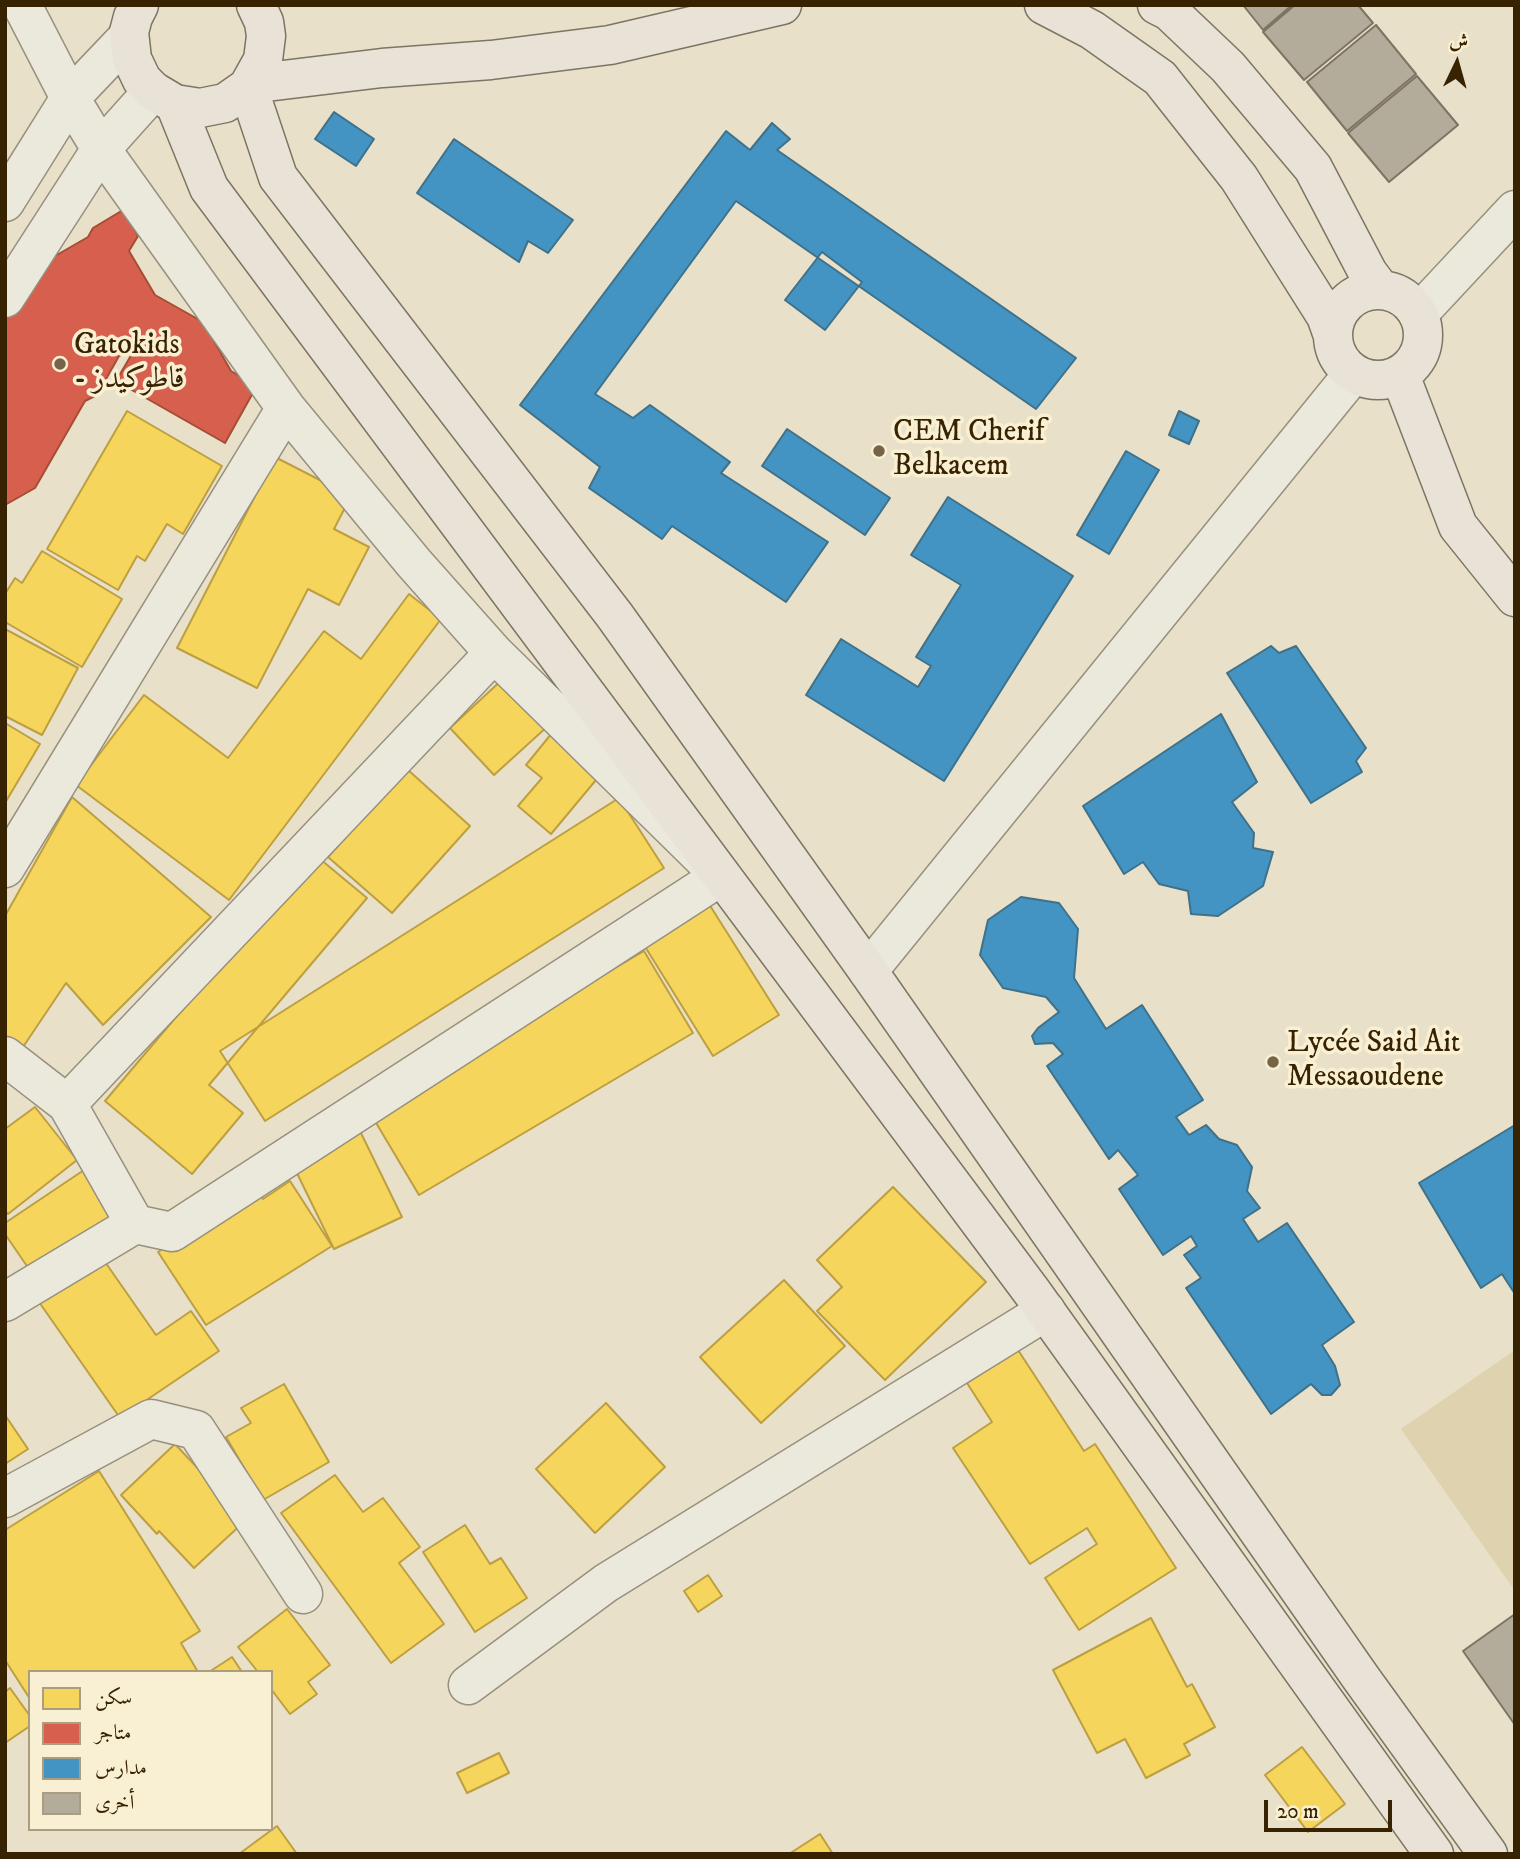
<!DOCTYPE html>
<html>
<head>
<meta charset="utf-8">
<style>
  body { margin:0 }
  #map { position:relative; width:1520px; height:1859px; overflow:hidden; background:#e8e0c8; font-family:"IM FELL DW Pica",Amiri,serif }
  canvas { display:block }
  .frame { position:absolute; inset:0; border:7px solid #372202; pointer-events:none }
  .legend { position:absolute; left:28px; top:1670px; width:245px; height:161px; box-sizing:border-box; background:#f9efd2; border:2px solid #ab9d7f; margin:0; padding:9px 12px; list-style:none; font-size:21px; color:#372202 }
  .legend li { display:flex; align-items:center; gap:14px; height:35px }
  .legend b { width:35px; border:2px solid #ab9d7f }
  .north { position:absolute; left:1422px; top:28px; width:70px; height:70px; -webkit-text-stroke:5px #f9efd2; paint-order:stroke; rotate:5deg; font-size:19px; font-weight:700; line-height:28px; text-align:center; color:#372202 }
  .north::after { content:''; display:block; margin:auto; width:24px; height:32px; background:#372202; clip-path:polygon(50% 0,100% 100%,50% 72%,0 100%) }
  .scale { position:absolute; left:1264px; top:1800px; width:128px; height:32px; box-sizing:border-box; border:4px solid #372202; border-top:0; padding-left:9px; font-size:21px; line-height:24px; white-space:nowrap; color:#372202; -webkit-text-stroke:5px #f9efd2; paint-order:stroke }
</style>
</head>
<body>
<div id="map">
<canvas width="1520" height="1859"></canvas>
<div class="frame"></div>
<ul class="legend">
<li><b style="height:19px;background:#f6d55c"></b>سكن</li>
<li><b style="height:19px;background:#d6604d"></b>متاجر</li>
<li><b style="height:19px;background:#4393c3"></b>مدارس</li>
<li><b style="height:19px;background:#b3ac9a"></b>أخرى</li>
</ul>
<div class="north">ش</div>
<div class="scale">20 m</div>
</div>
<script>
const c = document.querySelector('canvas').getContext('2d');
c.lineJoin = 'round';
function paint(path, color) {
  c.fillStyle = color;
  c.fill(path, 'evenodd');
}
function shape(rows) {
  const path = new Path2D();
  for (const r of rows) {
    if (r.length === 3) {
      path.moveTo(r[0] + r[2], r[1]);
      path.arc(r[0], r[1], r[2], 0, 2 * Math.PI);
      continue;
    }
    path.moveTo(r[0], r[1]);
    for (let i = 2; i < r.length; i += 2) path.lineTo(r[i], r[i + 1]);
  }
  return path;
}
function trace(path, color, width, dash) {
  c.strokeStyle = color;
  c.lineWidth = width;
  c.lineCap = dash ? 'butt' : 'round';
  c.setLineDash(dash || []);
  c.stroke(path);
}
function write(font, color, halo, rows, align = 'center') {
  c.font = font + ' "IM FELL DW Pica",Amiri,serif';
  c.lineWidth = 7;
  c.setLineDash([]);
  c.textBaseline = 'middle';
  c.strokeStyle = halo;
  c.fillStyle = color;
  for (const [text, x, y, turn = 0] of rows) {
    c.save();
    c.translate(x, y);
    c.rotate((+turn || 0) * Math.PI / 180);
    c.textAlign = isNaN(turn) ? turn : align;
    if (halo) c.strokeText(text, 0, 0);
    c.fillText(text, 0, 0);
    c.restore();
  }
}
const green = shape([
  [1515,1350,1515,1591,1401,1429]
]);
const homes = shape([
  [127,411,222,466,183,534,167,524,145,561,137,556,118,590,47,549,127,411],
  [275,457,351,496,334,529,369,547,339,605,308,589,257,688,177,648,275,457],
  [42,551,122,599,82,667,5,622,5,594,15,578,22,583,42,551],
  [409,594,441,619,229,900,76,785,144,695,228,758,324,631,361,659,409,594],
  [5,629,78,668,42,735,5,716,5,629],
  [505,677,549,725,494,775,450,728,505,677],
  [5,723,40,744,5,803,5,723],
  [552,733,601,774,551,834,518,806,542,778,526,765,552,733],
  [407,769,470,826,392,913,328,857,407,769],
  [72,797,211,917,103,1025,66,983,21,1050,5,1038,5,916,72,797],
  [619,798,664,868,265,1121,220,1051,619,798],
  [314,854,367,898,209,1085,243,1113,192,1174,105,1101,314,854],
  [709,904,779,1015,713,1056,644,945,709,904],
  [644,951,693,1033,419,1195,372,1116,493,1040,644,951],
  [35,1107,77,1160,8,1214,5,1211,5,1129,35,1107],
  [360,1131,402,1217,334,1249,292,1163,360,1131],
  [84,1170,114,1214,31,1272,5,1234,5,1223,84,1170],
  [290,1181,332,1246,206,1325,158,1252,257,1189,263,1199,290,1181],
  [893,1187,986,1282,885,1380,817,1311,842,1287,817,1260,893,1187],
  [103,1259,156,1335,191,1311,219,1351,120,1418,39,1302,103,1259],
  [784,1280,845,1346,761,1423,700,1357,784,1280],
  [1018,1350,1084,1451,1095,1444,1176,1568,1079,1630,1045,1578,1097,1544,1087,1528,1030,1564,953,1448,992,1422,967,1383,1018,1350],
  [284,1384,329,1462,263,1500,226,1437,251,1423,241,1408,284,1384],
  [606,1403,665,1467,595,1533,536,1469,606,1403],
  [5,1415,28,1449,5,1464,5,1415],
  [175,1444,246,1520,194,1568,159,1531,157,1534,121,1495,175,1444],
  [99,1471,200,1631,181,1643,198,1672,30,1672,30,1699,5,1660,5,1530,99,1471],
  [335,1475,363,1512,383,1498,420,1547,399,1563,444,1624,391,1663,281,1513,335,1475],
  [465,1525,490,1564,501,1558,527,1598,475,1632,423,1552,465,1525],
  [708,1575,722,1596,698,1612,684,1591,708,1575],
  [287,1609,330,1665,308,1682,317,1694,290,1714,271,1689,271,1672,258,1672,238,1647,287,1609],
  [1151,1618,1187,1687,1192,1684,1215,1727,1184,1744,1190,1755,1146,1778,1125,1739,1097,1753,1053,1670,1151,1618],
  [232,1657,242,1672,209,1672,232,1657],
  [10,1688,30,1716,30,1726,5,1743,5,1692,10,1688],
  [1302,1747,1345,1804,1308,1832,1265,1775,1302,1747],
  [499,1753,509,1773,467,1793,457,1773,499,1753],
  [277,1826,297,1854,239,1854,277,1826],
  [820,1834,833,1854,789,1854,820,1834]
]);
const shops = shape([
  [123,210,138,236,129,251,155,295,203,322,231,371,248,381,254,391,225,443,116,381,136,347,119,356,97,395,85,401,35,488,5,505,5,313,29,271,88,237,93,228,123,210]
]);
const schools = shape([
  [334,112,374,139,356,166,315,139,334,112],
  [772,123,790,139,777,150,1076,358,1036,409,736,201,595,394,633,418,650,405,730,462,721,473,828,542,786,602,672,526,662,539,589,488,600,467,520,405,726,131,750,150,772,123],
  [454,139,573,220,548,253,528,241,519,262,417,193,454,139],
  [822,252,862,282,825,330,785,300,822,252],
  [1179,411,1199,421,1189,444,1169,435,1179,411],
  [787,429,890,498,865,535,762,466,787,429],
  [1126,451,1159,470,1109,554,1077,535,1126,451],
  [948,497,1073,576,944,781,806,695,841,639,918,687,931,666,916,657,961,585,911,555,948,497],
  [1271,646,1279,653,1296,646,1366,748,1356,761,1362,772,1311,803,1227,673,1271,646],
  [1221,714,1257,782,1232,802,1254,833,1253,848,1273,852,1263,886,1218,916,1191,914,1188,891,1159,884,1143,862,1124,874,1083,806,1221,714],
  [1021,897,1059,903,1078,929,1074,978,1106,1029,1142,1005,1203,1100,1176,1117,1189,1135,1206,1125,1219,1139,1237,1145,1252,1167,1247,1191,1260,1208,1243,1219,1258,1242,1287,1223,1354,1322,1322,1345,1335,1366,1340,1385,1331,1395,1322,1395,1311,1384,1271,1414,1186,1288,1201,1278,1184,1255,1197,1246,1191,1236,1163,1255,1119,1189,1138,1175,1118,1150,1109,1159,1047,1066,1063,1054,1053,1043,1035,1044,1032,1036,1038,1028,1059,1012,1046,997,1003,988,980,955,988,920,1021,897],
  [1515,1125,1515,1294,1502,1274,1481,1288,1419,1183,1515,1125]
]);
const building = shape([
  [1243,5,1292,5,1263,30,1243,5],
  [1295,5,1358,5,1373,23,1304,80,1263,32,1295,5],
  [1376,25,1416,74,1347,131,1307,82,1376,25],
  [1417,76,1458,125,1389,182,1348,133,1417,76],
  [1515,1614,1515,1725,1463,1651,1515,1614]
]);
const minor = shape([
  [5,202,70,98,129,36],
  [5,298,101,149,153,91],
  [1418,314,1515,210],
  [5,868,286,408],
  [868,971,1353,374],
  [5,1056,67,1104,135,1224,172,1232,721,876,494,653,414,563,286,408,101,149,70,98,22,5],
  [67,1104,494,653],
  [5,1302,135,1224],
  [5,1498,151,1419,196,1430,303,1594],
  [468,1685,606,1583,1046,1311]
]);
const major = shape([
  [139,5,133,17,129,32,132,59,142,80,153,91,175,104,200,108,225,103,248,87,263,60,266,36,264,22,256,5],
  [1044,5,1092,30,1160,78,1239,178,1326,316,1332,333],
  [1157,5,1169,11,1228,67,1313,168,1368,273,1380,289],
  [250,84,382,68,491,60,610,45,782,5],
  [248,87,278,177,615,616,868,971,1361,1678,1488,1854],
  [175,104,209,188,1032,1292,1434,1854],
  [1378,335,45],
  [1400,375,1458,526,1515,597]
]);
const markers = [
  [60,364,7,"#756447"],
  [879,451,7,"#756447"],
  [1273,1062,7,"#756447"]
];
const poiNames = [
  ["Gatokids",74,347],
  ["- قاطوكيدز",74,381],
  ["CEM Cherif",893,434],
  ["Belkacem",893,468],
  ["Lycée Said Ait",1287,1045],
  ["Messaoudene",1287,1079]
];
paint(green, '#ded2af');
paint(homes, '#f6d55c');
trace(homes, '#bd9f41', 2);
paint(shops, '#d6604d');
trace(shops, '#a64d36', 2);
paint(schools, '#4393c3');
trace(schools, '#3f7189', 2);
paint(building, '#b3ac9a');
trace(building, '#7d7564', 2);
trace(minor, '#97907e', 41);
trace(major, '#7d7564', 41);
trace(minor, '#ebe8dc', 38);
trace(major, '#e8e3d6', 38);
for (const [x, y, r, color] of markers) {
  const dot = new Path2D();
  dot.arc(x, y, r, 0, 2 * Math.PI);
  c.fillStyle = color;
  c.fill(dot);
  trace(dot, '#f9efd2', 2.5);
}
write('30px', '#372202', '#f9efd2', poiNames, 'left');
</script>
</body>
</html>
